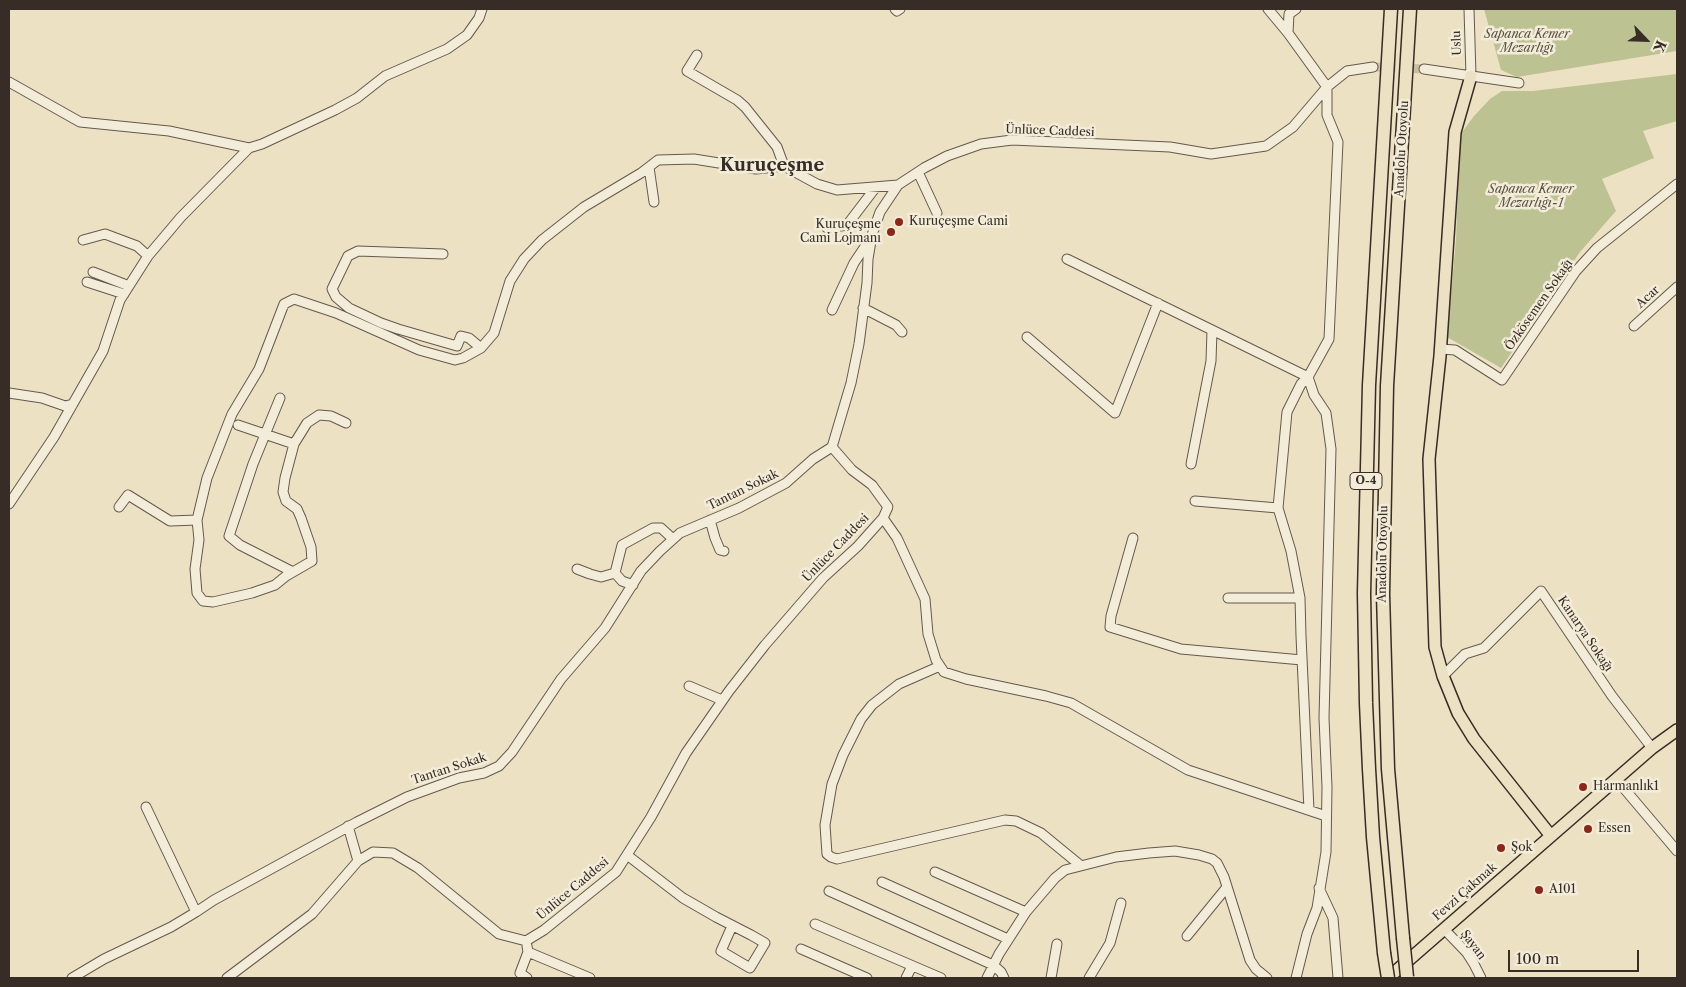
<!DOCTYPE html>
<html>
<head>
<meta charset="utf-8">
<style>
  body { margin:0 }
  #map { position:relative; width:1686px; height:987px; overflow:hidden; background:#ede1c4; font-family:"Libre Caslon Text",serif }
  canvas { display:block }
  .frame { position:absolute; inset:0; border:10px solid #382c26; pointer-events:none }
  .north { position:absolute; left:1621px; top:15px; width:50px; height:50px; -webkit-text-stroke:4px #f3ecd9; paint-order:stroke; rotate:114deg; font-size:14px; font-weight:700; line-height:20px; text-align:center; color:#382c26 }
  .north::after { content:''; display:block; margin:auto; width:18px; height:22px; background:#382c26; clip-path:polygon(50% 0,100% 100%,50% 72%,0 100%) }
  .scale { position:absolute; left:1508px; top:950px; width:131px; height:22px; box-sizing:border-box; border:2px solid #382c26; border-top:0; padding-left:6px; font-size:15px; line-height:18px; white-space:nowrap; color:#382c26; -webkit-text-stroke:4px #f3ecd9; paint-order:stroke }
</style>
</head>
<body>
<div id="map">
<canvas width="1686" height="987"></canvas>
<div class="frame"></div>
<div class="north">K</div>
<div class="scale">100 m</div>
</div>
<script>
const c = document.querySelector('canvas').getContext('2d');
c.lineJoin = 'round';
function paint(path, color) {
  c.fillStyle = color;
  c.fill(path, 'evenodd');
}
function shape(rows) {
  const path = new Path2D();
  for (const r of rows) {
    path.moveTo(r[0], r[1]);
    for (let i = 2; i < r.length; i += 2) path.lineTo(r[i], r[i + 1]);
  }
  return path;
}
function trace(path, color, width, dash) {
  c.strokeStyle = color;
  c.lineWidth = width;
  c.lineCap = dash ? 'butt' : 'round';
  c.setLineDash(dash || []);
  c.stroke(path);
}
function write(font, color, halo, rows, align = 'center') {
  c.font = font + ' "Libre Caslon Text",serif';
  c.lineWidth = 5;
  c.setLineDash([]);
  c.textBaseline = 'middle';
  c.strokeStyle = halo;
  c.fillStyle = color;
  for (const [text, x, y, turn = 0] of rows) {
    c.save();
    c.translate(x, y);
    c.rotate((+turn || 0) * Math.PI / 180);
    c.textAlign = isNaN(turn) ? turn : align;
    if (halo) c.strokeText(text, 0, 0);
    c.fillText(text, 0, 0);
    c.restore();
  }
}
const green = shape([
  [1484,9,1677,9,1677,51,1517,77,1501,70],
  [1677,74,1677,121,1643,131,1654,158,1602,179,1616,211,1580,252,1501,368,1447,337,1456,240,1460,135,1474,116,1490,99,1502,91,1533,91]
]);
const minorTunnel = shape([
  [1373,67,1424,69]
]);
const minor = shape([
  [895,9,897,11,900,9],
  [1268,9,1288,33],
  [1296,9,1289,14,1288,33,1327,87,1327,115,1338,142,1329,339,1308,377,1314,395,1326,413,1331,449,1324,718,1327,787,1326,852,1317,908,1307,934,1296,978],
  [1469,9,1471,76],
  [697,55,687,71,737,100,745,107,777,147,784,166],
  [1424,69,1519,83],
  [9,82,80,122,169,131,249,148,262,144,335,110,357,98,385,76,447,49,467,35,479,18,482,9],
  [649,167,654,202],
  [918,172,937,213],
  [827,228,847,225,876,187],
  [83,240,105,234,137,246,148,256],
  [443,254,358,251,348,256,332,289,336,297,349,308,381,323,398,329,457,346,461,336,469,338,481,348],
  [1067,259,1308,377,1301,384,1287,412,1278,508,1291,551,1300,598,1301,636,1309,810],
  [93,272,129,286],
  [87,282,124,294],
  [863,308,896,325,902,332],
  [832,310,854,263,870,239],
  [1634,326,1677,287],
  [1027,337,1115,413,1158,303],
  [1440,349,1455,350,1502,380,1576,271,1597,248,1677,184],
  [9,393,42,398,65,406,73,404],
  [280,398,253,464,229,536,240,545,293,572],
  [346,423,331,416,319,415,307,423,294,444,285,478,283,492,286,501,297,509,301,518,311,547,312,561,286,576,275,585,252,593,213,602,203,601,197,593,195,569,199,540,197,520,207,478,232,414,259,369,284,304,294,299,336,313,419,350,455,360,463,358,481,348,494,333,510,281,524,259,542,240,584,207,641,173,658,160,694,159,756,169,784,166,817,184,837,190,898,185],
  [238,425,294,444],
  [1191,464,1211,361,1212,331],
  [1195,501,1278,508],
  [9,504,54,437,103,351,120,300,148,256,181,217,249,148],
  [119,507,128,495,170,521,197,520],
  [883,518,897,538,925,599,928,634,936,660,944,672,966,679,1046,696,1071,703,1188,770,1326,816],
  [710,520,715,538,720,550,724,551],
  [1133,538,1111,616,1110,627,1181,649,1302,660],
  [577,569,590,574,601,577,615,573,622,545,653,528,661,528,673,539],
  [615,573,622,581,633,585],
  [1228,598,1300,598],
  [940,666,899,684,872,705,861,719,843,755,832,784,825,825,827,854,831,857,837,859,1005,820,1016,821,1041,833,1080,865],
  [1443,676,1465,654,1484,648,1541,591,1612,696,1652,748],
  [689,686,722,700],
  [1616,779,1677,851],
  [146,807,196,912],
  [348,826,358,861],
  [627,855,683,898,716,917,751,935,765,943,750,968,721,951,732,926],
  [935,872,1026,912],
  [882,882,1008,939],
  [1319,888,1333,918,1338,978],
  [829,891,993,965,1001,972,1004,978],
  [815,924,941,978],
  [1444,929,1467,953,1474,964,1481,978],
  [1187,936,1227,887],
  [801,949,867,978],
  [528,952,590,978],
  [72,978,104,959,171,927,196,912,214,900,357,822,407,797,459,778,484,773,499,766,512,752,561,679,605,628,641,571,660,551,680,533,739,508,786,483,813,459,832,447],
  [227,978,312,914,358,861,373,852,393,853,418,868,499,934,526,941,544,930,616,872,651,817,686,753,729,691,765,645,823,578,858,546,883,518,888,507,872,485,852,470,832,447,851,383,859,344,867,283,868,259,872,235,880,212,898,185,924,168,947,156,981,144,1012,140,1170,147,1211,154,1266,146,1293,127,1327,87,1347,71,1373,67],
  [527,978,520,973,528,952,527,946],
  [906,978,912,966],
  [987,978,999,954,1026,912,1055,878,1065,870,1116,857,1149,853,1175,851,1199,855,1212,859,1217,863,1224,877,1250,960,1256,969,1267,978],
  [1051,978,1057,944],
  [1089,978,1110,943,1121,903]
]);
const major = shape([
  [1471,76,1455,132,1440,356,1429,459,1435,647,1443,676,1458,713,1474,739,1551,836],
  [1388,978,1652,748,1677,730]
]);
const highway = shape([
  [1403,938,1388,769,1383,594,1387,386,1410,9],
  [1384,953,1373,837,1369,769,1366,703,1364,593,1369,385,1391,9]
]);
const highwayBridge = shape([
  [1403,938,1407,977],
  [1384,953,1388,978]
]);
const markers = [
  [899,222,5,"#8f2418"],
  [891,232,5,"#8f2418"],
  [1583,787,5,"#8f2418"],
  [1588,829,5,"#8f2418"],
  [1501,848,5,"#8f2418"],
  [1539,890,5,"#8f2418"]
];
const shields = [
  [1366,481,32]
];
const shieldNames = [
  ["O-4",1366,481]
];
const parkNames = [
  ["Sapanca Kemer",1527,35],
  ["Mezarlığı",1527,49],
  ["Sapanca Kemer",1531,190],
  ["Mezarlığı-1",1531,204]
];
const streetNames = [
  ["Uslu",1457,43,-92],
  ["Ünlüce Caddesi",1050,131,2],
  ["Anadolu Otoyolu",1402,149,-87],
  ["Acar",1648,297,-42],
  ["Özkösemen Sokağı",1539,305,-55],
  ["Tantan Sokak",743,490,-26],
  ["Ünlüce Caddesi",836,548,-46],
  ["Anadolu Otoyolu",1383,554,-89],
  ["Kanarya Sokağı",1585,634,56],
  ["Tantan Sokak",449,769,-18],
  ["Ünlüce Caddesi",573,889,-40],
  ["Fevzi Çakmak",1465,892,-41],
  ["Şayan",1473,945,53]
];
const poiNames = [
  ["Kuruçeşme Cami",909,222],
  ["Kuruçeşme",881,225,"right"],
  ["Cami Lojmanı",881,239,"right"],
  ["Harmanlık1",1593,787],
  ["Essen",1598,829],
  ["Şok",1511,848],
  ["A101",1549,890]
];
const districtNames = [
  ["Kuruçeşme",772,166]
];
paint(green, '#bcc292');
trace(minorTunnel, '#c9bda4', 9, [9, 4.5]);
trace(minor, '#65594e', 11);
trace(major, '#382c26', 14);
trace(highway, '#382c26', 15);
trace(minor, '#f3ecd9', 9);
trace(major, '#ede1c4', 11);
trace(highway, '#ede1c4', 12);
trace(highwayBridge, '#382c26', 15, []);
trace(highwayBridge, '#ede1c4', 12);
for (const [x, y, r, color] of markers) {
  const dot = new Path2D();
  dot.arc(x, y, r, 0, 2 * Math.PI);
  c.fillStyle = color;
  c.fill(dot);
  trace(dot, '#f3ecd9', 2);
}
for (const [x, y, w] of shields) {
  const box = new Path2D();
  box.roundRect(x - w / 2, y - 8.5, w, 17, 4);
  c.fillStyle = '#f3ecd9';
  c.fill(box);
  trace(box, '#382c26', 1);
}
write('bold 11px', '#382c26', null, shieldNames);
write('italic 12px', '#595241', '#f3ecd9', parkNames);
write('12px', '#382c26', '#f3ecd9', streetNames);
write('12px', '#382c26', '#f3ecd9', poiNames, 'left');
write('bold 18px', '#382c26', '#f3ecd9', districtNames);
</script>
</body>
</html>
